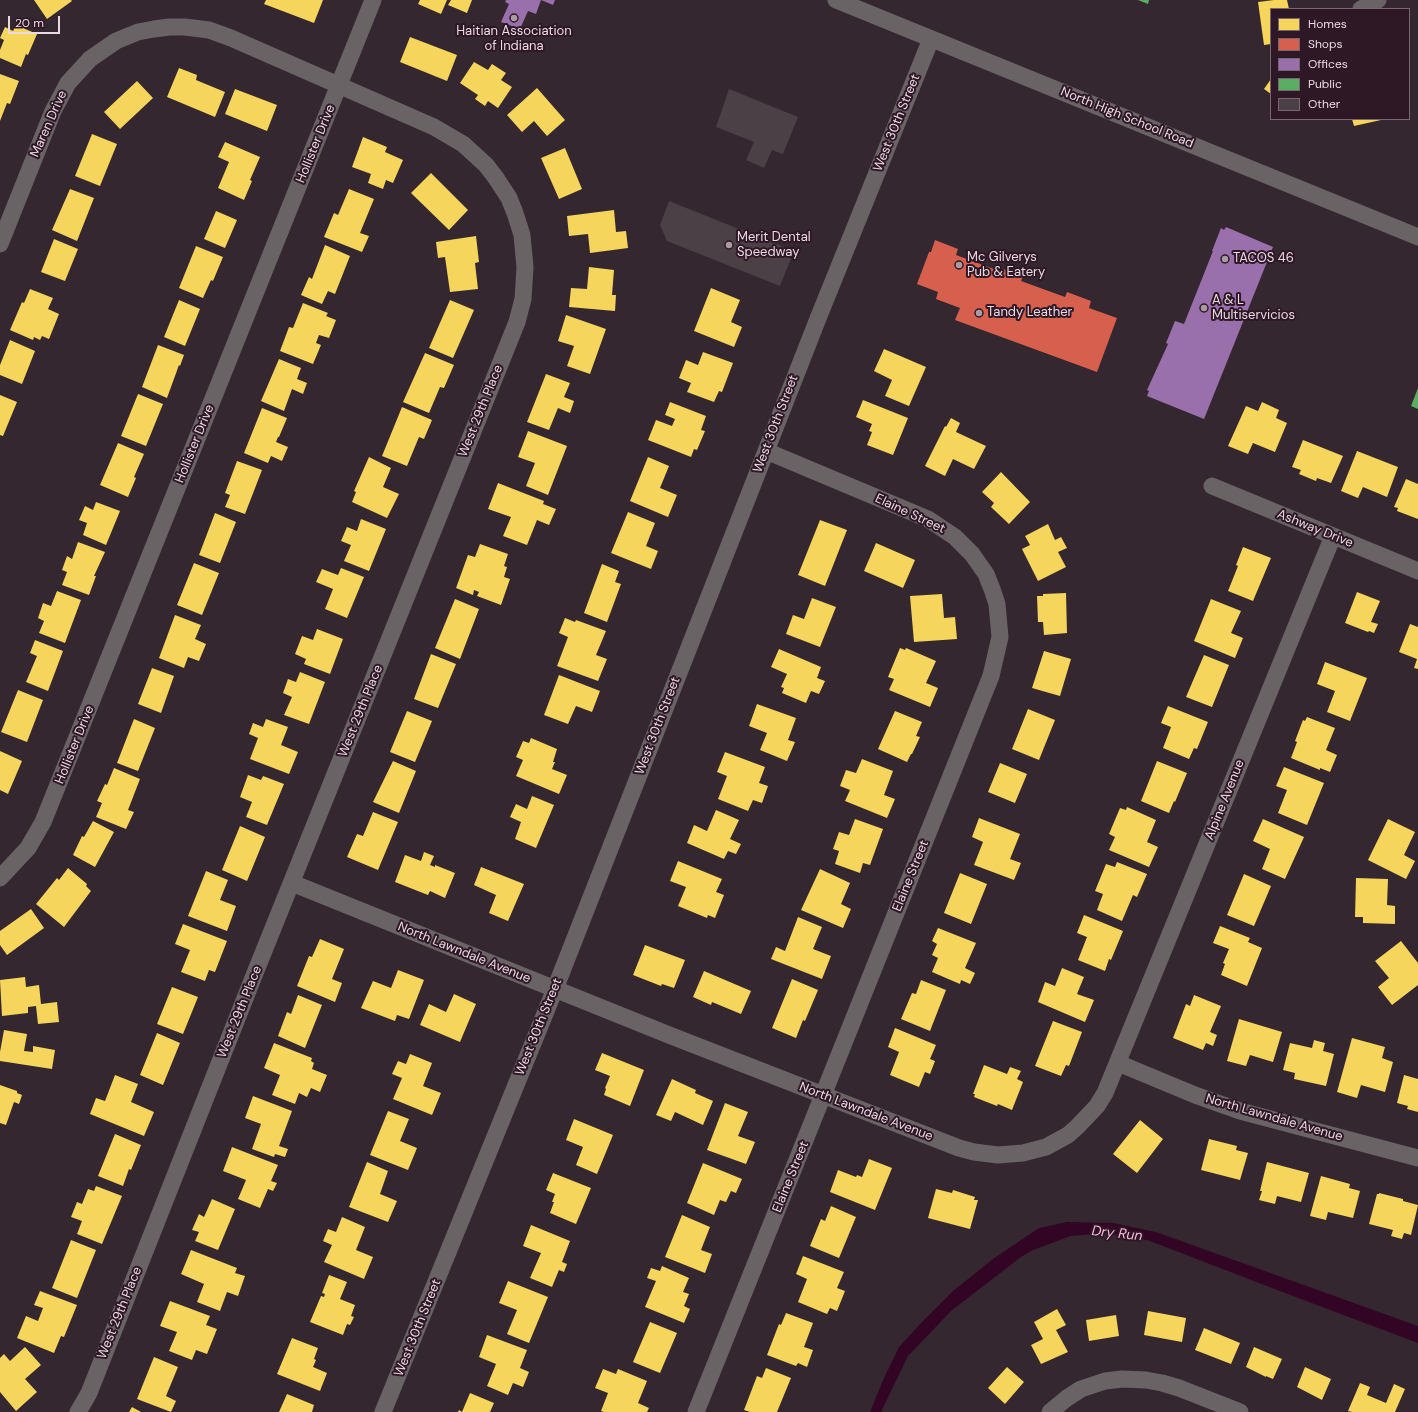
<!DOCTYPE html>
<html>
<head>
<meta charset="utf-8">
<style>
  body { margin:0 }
  #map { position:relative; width:1418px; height:1412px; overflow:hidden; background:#34272f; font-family:"DM Sans",sans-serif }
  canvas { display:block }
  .legend { position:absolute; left:1270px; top:8px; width:140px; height:112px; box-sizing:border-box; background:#2f1826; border:1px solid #796571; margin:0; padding:5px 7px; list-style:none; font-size:12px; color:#e9d9e2 }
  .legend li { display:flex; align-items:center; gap:8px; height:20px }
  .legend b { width:20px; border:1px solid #796571 }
  .scale { position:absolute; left:8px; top:16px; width:52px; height:18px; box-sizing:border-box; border:2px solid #e9d9e2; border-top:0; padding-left:5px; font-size:12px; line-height:14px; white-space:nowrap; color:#e9d9e2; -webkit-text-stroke:3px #2f1826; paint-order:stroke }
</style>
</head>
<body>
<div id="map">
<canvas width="1418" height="1412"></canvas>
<ul class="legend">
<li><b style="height:11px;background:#f6d55c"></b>Homes</li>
<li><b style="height:11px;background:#d6604d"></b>Shops</li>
<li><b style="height:11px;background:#9970ab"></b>Offices</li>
<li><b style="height:11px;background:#5aae61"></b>Public</li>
<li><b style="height:11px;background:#4b4046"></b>Other</li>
</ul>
<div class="scale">20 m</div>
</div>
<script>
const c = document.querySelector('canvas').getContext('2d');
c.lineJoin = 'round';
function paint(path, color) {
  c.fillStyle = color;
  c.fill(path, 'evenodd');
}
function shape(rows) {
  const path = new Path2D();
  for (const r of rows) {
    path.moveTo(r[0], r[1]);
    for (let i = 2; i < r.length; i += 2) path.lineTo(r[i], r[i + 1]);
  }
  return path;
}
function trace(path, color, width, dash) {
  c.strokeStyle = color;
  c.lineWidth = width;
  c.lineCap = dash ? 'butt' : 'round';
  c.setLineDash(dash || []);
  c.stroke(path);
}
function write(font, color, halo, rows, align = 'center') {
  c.font = font + ' "DM Sans",sans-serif';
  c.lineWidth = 4;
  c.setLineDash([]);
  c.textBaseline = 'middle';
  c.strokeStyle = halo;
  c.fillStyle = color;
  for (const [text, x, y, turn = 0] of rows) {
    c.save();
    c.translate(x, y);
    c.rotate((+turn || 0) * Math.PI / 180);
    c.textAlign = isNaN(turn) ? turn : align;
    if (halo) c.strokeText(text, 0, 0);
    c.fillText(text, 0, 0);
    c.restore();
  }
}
const water = shape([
  [1067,1222,1113,1223,1156,1232,1418,1326,1418,1343,1285,1293,1150,1241,1139,1238,1105,1233,1071,1236,1033,1250,1021,1257,951,1311,908,1356,881,1412,870,1412,884,1378,899,1347,923,1321,953,1291,993,1259,1039,1228]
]);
const homes = shape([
  [34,0,71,0,72,1,47,19],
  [266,0,323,0,314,23,264,4],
  [420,0,447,0,441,14,418,4],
  [451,0,472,0,467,13,448,5],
  [1274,0,1287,0,1289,9,1271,9,1271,44,1264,45,1258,2],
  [16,25,37,34,28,55,26,54,21,67,0,58,0,50,4,40,0,38,5,27,13,31],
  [410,37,457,55,447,81,400,62],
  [474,62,488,70,492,64,506,73,501,80,512,87,498,108,488,101,485,106,475,99,478,95,460,83],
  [179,68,197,75,196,80,225,92,215,117,167,97],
  [0,74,19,81,10,104,7,103,0,121],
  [1271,79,1271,94,1264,89],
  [137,81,153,98,120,129,104,112],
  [537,88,565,120,547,136,534,121,522,132,507,115],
  [235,89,277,105,267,131,225,114],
  [1352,119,1381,119,1381,120,1354,126],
  [92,134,117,144,100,186,75,176],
  [363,137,387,147,385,152,403,160,393,183,386,180,383,189,368,183,371,174,352,167],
  [225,142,260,157,250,180,252,181,244,200,218,188,229,162,218,157],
  [565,148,582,189,559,199,541,158],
  [431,173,468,210,449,230,411,193],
  [70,189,94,198,77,241,52,230],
  [349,189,374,199,360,233,369,236,362,252,324,237,334,213,338,215],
  [614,210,616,232,626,231,628,248,590,253,588,234,569,236,567,216],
  [216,211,237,220,225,248,204,239],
  [476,236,479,262,475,263,478,289,450,292,445,257,438,258,436,242],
  [54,239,78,249,65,281,41,272],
  [325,245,350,256,335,294,328,291,322,304,301,295,309,277,312,279],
  [196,246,223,257,213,281,211,280,203,298,179,288],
  [589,267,614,270,612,295,616,295,615,311,569,307,571,288,587,289],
  [711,288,740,300,731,322,742,327,734,347,694,331],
  [30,289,53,298,48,309,59,314,49,339,42,336,40,340,34,337,33,340,10,330,22,302,24,303],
  [179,300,200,309,185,346,164,337],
  [450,300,474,310,453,358,429,348],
  [303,303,328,313,326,316,336,320,329,338,319,335,316,343,321,345,313,364,280,351,289,327,293,328],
  [566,315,606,329,590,374,567,366,574,346,558,341],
  [10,340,35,351,22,384,0,375,0,365],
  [158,345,184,355,180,366,179,365,167,398,142,387],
  [884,349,926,367,909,406,885,396,892,380,874,371],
  [703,352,733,363,722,392,719,391,714,402,687,392,691,383,679,378,686,360,698,365],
  [425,353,454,365,444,388,440,387,429,413,403,402],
  [279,359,301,368,297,379,307,383,303,394,292,389,284,411,261,401],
  [546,374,570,383,564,397,574,401,570,413,558,408,549,430,527,422],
  [138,394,163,404,146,446,121,436],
  [0,395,17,402,3,436,0,435],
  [863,400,908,418,893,455,867,445,872,432,869,431,872,424,856,417],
  [670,402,706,416,701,430,705,431,697,450,694,449,691,457,648,440,656,420,672,426,675,419,665,415],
  [1262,402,1279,410,1276,418,1287,423,1275,452,1253,443,1248,454,1228,446,1246,406,1258,411],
  [402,407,432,420,424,439,419,437,407,466,382,456],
  [262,408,287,418,279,437,278,437,276,442,288,447,282,461,271,456,268,463,244,453],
  [951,418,960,423,956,432,986,446,974,469,953,459,945,476,925,466,945,426,946,427],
  [528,431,567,446,548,495,526,486,535,463,518,457],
  [1303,440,1343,456,1331,483,1317,478,1316,481,1299,474,1301,470,1292,467],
  [118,443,144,454,134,477,136,478,128,497,100,485],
  [1357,451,1398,467,1387,497,1363,487,1358,498,1341,491],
  [369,457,391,468,383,487,399,494,387,518,352,502,356,492,354,491],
  [648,457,669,466,660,488,677,495,668,517,630,501],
  [237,461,262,470,245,514,225,507,230,495,225,493],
  [1001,472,1030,502,1009,524,991,507,994,503,982,492],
  [1406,479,1418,484,1418,519,1397,511,1398,508,1394,507],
  [498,483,544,501,543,504,556,509,549,525,537,520,527,545,503,536,511,517,488,509],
  [96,502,120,511,106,545,83,535,87,523,79,520,85,506,93,510],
  [628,512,655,523,646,546,658,551,651,569,611,553],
  [215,513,236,522,220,563,199,555],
  [361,519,386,529,369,571,344,561,351,545,341,541,347,527,357,531],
  [820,520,847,530,825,586,798,575],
  [1048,524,1055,540,1061,537,1067,548,1058,552,1066,567,1038,581,1022,549,1030,545,1025,536],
  [78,542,105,552,94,576,96,576,89,595,62,585,67,572,62,570,67,556,72,559],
  [876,543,915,560,903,588,864,571],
  [480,544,508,554,504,566,507,567,504,577,510,579,501,605,477,596,479,592,474,590,473,595,456,588,468,555,475,557],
  [1243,547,1271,558,1253,601,1228,591,1238,566,1236,565],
  [194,563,219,573,202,615,177,605],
  [602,564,619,571,615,582,621,584,607,622,584,613],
  [341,568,364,577,347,618,325,609,333,589,316,582,322,569,338,575],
  [57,591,81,600,65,643,39,633,44,621,38,618,43,603,51,606],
  [1357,592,1380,601,1371,622,1378,624,1374,633,1369,631,1368,632,1345,623],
  [1066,593,1067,633,1044,635,1043,622,1038,622,1037,596,1043,596,1043,594],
  [942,594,944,618,955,617,957,639,914,642,910,596],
  [812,598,836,607,820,647,786,634,793,615,804,619],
  [455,599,479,609,460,659,435,648],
  [1211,599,1241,611,1231,633,1243,638,1235,658,1194,641],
  [175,615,201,625,195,639,206,644,199,661,188,657,184,668,159,658],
  [565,618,575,622,576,620,606,631,596,655,607,659,598,681,557,666,568,637,559,633],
  [1410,624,1418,627,1418,669,1414,668,1417,659,1399,652],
  [317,629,343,639,330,674,304,664,306,659,295,654,302,636,313,640],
  [35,640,63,651,48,691,26,682,37,656,30,653],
  [900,648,905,650,906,648,936,661,926,683,938,688,930,707,889,690,894,679,888,677],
  [779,649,821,667,817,678,825,681,819,694,811,691,806,703,782,693,784,688,781,687,787,674,771,667],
  [1044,651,1071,659,1060,696,1032,688],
  [431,654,456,664,438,708,414,699],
  [1204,655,1229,665,1212,707,1186,697],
  [1325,662,1367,678,1350,721,1327,712,1335,691,1317,684],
  [152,668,174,676,161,713,138,704],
  [300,672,325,682,309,724,284,715,292,697,283,693,288,679,296,682],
  [559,675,600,691,592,712,576,706,568,724,544,715],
  [18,690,43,700,27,742,1,732],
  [757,704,796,718,788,740,795,742,787,761,760,750,767,733,749,726],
  [1168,706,1208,722,1197,749,1194,748,1189,759,1163,748,1171,727,1161,723],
  [1028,709,1055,720,1039,760,1012,749],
  [407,711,432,721,415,762,390,752],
  [895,711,922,722,916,736,920,737,912,754,911,754,907,762,878,749],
  [1307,717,1335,728,1326,750,1337,755,1330,772,1320,768,1320,770,1291,758,1297,742,1295,741,1303,720,1305,721],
  [134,719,155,728,138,771,117,763],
  [266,719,288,727,281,745,298,752,289,774,250,759,258,738,249,734,253,723,263,727],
  [531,738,557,749,553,762,555,762,552,769,567,775,559,794,516,776,523,760,516,757,523,741,529,743],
  [0,751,22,761,8,794,0,790],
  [725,752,765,767,759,783,768,786,762,803,753,800,748,811,718,799,727,776,717,772],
  [862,759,893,771,884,795,895,799,887,818,845,801,850,790,840,786,846,770,856,773],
  [393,761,416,771,399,813,373,802],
  [1157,761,1187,773,1175,802,1174,801,1169,813,1141,801],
  [1000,763,1027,774,1015,803,988,792],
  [1284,767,1324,783,1307,825,1278,813,1287,790,1276,786],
  [114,768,140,779,128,810,134,812,126,829,96,817,102,803,97,801,105,784,107,785],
  [248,775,261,780,263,776,284,784,267,825,246,817,252,802,240,797],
  [532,796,554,805,536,848,515,839,521,822,510,817,516,804,527,809],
  [1127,807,1156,820,1147,842,1158,847,1149,867,1109,850,1115,837,1109,834,1120,808,1126,810],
  [716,810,739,820,730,839,741,844,736,854,728,851,724,859,687,843,694,825,707,831],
  [373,812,398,822,378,870,347,857,357,834,363,836],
  [979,818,1020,834,1010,859,1021,863,1014,880,974,865,983,842,972,837],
  [855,819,883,829,870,865,863,863,860,873,835,864,839,851,833,849,839,832,849,835],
  [1263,819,1304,837,1285,879,1262,869,1270,849,1253,841],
  [1388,819,1415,832,1404,855,1415,861,1406,879,1368,860],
  [93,821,114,832,95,867,73,855,82,836,84,837],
  [240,826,265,837,247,881,222,870],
  [424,852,434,856,430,865,435,867,435,865,455,873,445,898,430,891,428,895,395,882,405,855,421,861],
  [678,861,722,879,716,892,724,895,715,918,708,915,707,918,678,906,686,887,670,881],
  [1117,862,1147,874,1137,897,1133,895,1122,921,1097,910,1103,894,1095,891,1106,864,1115,867],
  [481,867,524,884,508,921,489,913,496,895,474,885],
  [68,868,87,884,86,886,91,891,64,927,36,904,57,878,59,880],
  [820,869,850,883,841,904,851,909,843,928,801,910],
  [206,871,228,880,220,900,236,906,227,931,188,916],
  [960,873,987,884,971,924,944,913],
  [1244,874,1271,886,1254,926,1227,915],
  [1356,878,1388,879,1387,905,1395,906,1395,924,1363,923,1363,917,1355,917],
  [31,909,44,928,7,955,0,945,0,931],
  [1084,915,1123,931,1111,960,1109,959,1105,971,1078,960,1087,937,1077,933],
  [798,917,822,927,813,949,831,956,822,979,771,959,776,947,785,951],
  [183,924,227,941,215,972,209,970,205,981,181,972,190,950,175,944],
  [1220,926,1250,938,1248,942,1262,948,1247,986,1221,975,1225,964,1223,963,1229,949,1213,943],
  [938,928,976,943,965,968,975,973,970,984,961,980,960,984,932,972,938,958,932,955,937,944,932,941],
  [320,939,344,949,332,979,342,983,335,1002,297,986,309,956,312,957],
  [1401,941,1418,963,1418,985,1392,1005,1378,987,1389,978,1375,961],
  [645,945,685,960,674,988,662,984,661,986,633,975],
  [1062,968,1084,977,1077,994,1094,1000,1085,1022,1038,1002,1045,982,1055,986],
  [398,970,424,980,409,1019,397,1015,395,1021,361,1008,373,981,391,988],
  [704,971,751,991,741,1014,712,1002,711,1005,693,997],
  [25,977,26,987,39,985,41,1004,57,1002,59,1022,38,1024,36,1006,28,1007,28,1013,2,1016,0,980],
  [792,979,818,990,805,1021,803,1020,796,1038,772,1028],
  [921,980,946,990,930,1031,901,1019,912,993,916,994],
  [172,987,198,997,183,1034,157,1024],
  [454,994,476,1004,460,1042,420,1025,429,1004,446,1012],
  [298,995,322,1005,305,1048,278,1036,287,1012,291,1014],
  [1194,995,1221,1006,1210,1032,1217,1035,1213,1046,1206,1043,1203,1050,1173,1038,1186,1004,1190,1006],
  [1239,1019,1282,1032,1273,1062,1250,1055,1246,1066,1227,1061],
  [1053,1021,1082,1032,1069,1066,1066,1065,1061,1076,1035,1066],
  [895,1028,936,1045,930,1059,935,1061,930,1074,925,1072,919,1087,890,1075,899,1052,888,1047],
  [4,1030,27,1034,24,1051,33,1052,33,1046,55,1050,52,1069,0,1061,0,1052],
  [157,1033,180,1043,163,1085,140,1075],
  [1352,1038,1385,1047,1382,1058,1393,1062,1385,1092,1361,1085,1357,1098,1337,1092],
  [1314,1040,1325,1043,1323,1051,1334,1054,1326,1086,1294,1079,1295,1073,1283,1070,1290,1043,1312,1048],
  [274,1043,312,1058,311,1061,314,1063,312,1069,327,1075,320,1092,311,1088,307,1097,299,1093,295,1104,272,1095,280,1075,264,1068],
  [602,1053,644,1070,630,1106,604,1095,606,1089,605,1088,610,1076,595,1070],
  [410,1054,432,1063,423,1086,441,1093,432,1115,393,1099,402,1078,392,1074,398,1061,406,1064],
  [984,1065,1007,1074,1010,1067,1021,1071,1017,1079,1023,1082,1012,1110,998,1104,997,1106,974,1097,975,1094,973,1094],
  [115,1075,138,1084,131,1102,154,1112,144,1136,90,1114,96,1098,105,1101],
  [1404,1075,1418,1079,1418,1112,1407,1109,1408,1106,1397,1103],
  [672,1079,696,1090,695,1093,713,1101,703,1125,675,1112,671,1121,656,1115],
  [0,1085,17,1091,17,1093,22,1095,19,1104,14,1102,6,1125,0,1123],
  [253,1096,292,1111,279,1146,288,1149,285,1157,275,1154,274,1157,252,1149,261,1124,245,1118],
  [725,1103,748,1112,738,1136,755,1142,746,1164,707,1150],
  [388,1111,409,1119,400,1141,417,1148,408,1170,370,1155],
  [574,1119,613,1135,597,1174,576,1165,583,1147,566,1140],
  [1140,1120,1163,1139,1137,1173,1113,1154],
  [115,1134,141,1145,131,1170,129,1169,123,1186,98,1176],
  [1209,1139,1237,1146,1236,1150,1248,1153,1240,1180,1201,1170],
  [232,1147,278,1165,271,1181,277,1183,273,1191,268,1189,260,1208,238,1199,246,1180,223,1171],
  [869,1159,892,1168,875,1210,830,1192,838,1170,856,1177,857,1175,862,1177],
  [367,1162,388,1171,380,1194,397,1201,388,1222,349,1207],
  [1267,1162,1309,1173,1301,1202,1277,1196,1275,1204,1259,1200,1262,1191,1260,1191],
  [703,1163,742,1179,736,1193,731,1191,726,1202,720,1200,714,1215,687,1203],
  [553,1173,591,1188,576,1224,550,1213,554,1202,552,1202,555,1194,546,1190],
  [1321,1176,1350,1184,1349,1188,1360,1191,1353,1218,1328,1212,1326,1220,1310,1216],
  [96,1186,122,1196,102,1244,77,1234,82,1221,71,1217,77,1202,82,1204,88,1189,94,1191],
  [936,1189,952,1193,953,1190,975,1197,974,1200,978,1200,970,1229,928,1218],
  [1379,1193,1403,1199,1403,1201,1418,1205,1411,1235,1404,1233,1402,1239,1391,1236,1393,1230,1369,1224,1377,1194,1379,1194],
  [212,1199,235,1209,218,1250,195,1241,199,1232,192,1230,199,1214,204,1217],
  [831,1206,856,1217,839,1258,810,1246,821,1219,825,1221],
  [682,1215,710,1227,701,1250,712,1254,705,1273,665,1257],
  [342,1217,365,1227,356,1250,373,1257,364,1279,324,1262,332,1245,323,1241,328,1229,336,1232],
  [531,1225,570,1241,562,1262,567,1264,564,1272,559,1270,552,1287,530,1278,541,1253,523,1246],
  [71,1240,96,1250,77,1298,52,1288],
  [191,1250,237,1268,235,1273,245,1276,238,1296,227,1292,220,1311,197,1302,204,1284,181,1274],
  [803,1256,844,1272,837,1288,845,1291,837,1311,830,1308,827,1314,798,1302,807,1279,796,1274],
  [662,1266,689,1278,683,1292,689,1294,684,1306,690,1309,684,1323,645,1307,656,1281,647,1278,651,1268,660,1271],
  [329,1275,347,1282,340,1299,355,1305,351,1316,354,1317,350,1325,347,1324,343,1335,310,1322,321,1296,324,1297,325,1294,322,1293],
  [508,1281,548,1297,529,1343,507,1334,517,1310,499,1303],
  [40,1291,77,1305,64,1337,61,1336,54,1353,17,1338,26,1316,38,1321,43,1308,34,1305],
  [170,1301,210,1316,206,1325,217,1329,207,1354,196,1350,192,1360,169,1351,177,1332,160,1326],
  [1057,1309,1066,1325,1056,1330,1068,1352,1041,1364,1031,1345,1043,1339,1034,1322],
  [1148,1311,1186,1318,1182,1342,1144,1335],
  [786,1313,813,1323,804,1347,813,1350,807,1367,798,1363,796,1366,767,1355,779,1324,781,1325],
  [1116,1315,1119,1336,1089,1341,1086,1320],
  [650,1322,677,1333,660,1373,633,1362],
  [1204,1328,1240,1343,1231,1364,1195,1350],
  [487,1335,527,1350,520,1368,529,1372,523,1387,513,1383,508,1395,487,1386,496,1364,479,1357],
  [292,1338,318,1348,314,1359,316,1360,313,1367,327,1373,320,1391,277,1374],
  [25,1347,41,1365,25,1379,37,1392,16,1411,0,1392,0,1358,4,1354,10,1361],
  [1254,1347,1282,1359,1273,1379,1266,1376,1266,1377,1246,1367],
  [154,1357,178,1367,166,1396,176,1401,171,1412,137,1399],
  [1007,1367,1024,1382,1005,1404,988,1388],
  [1305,1367,1331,1379,1322,1400,1297,1387],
  [766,1368,791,1378,777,1412,750,1412,744,1410,757,1376,762,1378],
  [603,1369,616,1374,618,1369,647,1381,638,1403,649,1408,647,1412,604,1412,601,1411,608,1393,595,1388],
  [1360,1383,1370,1387,1367,1395,1386,1403,1394,1384,1405,1389,1395,1412,1352,1412,1348,1411],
  [470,1393,494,1403,490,1412,458,1412,459,1410,462,1412],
  [287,1394,314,1405,312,1412,279,1412],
  [132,1407,141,1412,129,1412]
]);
const shops = shape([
  [935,240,958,249,956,255,999,271,1000,268,1023,276,1021,281,1065,297,1067,292,1091,301,1089,308,1117,318,1097,372,955,320,960,308,936,299,938,292,917,284,929,252,931,252]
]);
const offices = shape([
  [506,0,555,0,553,5,541,0,536,14,528,11,520,29,501,22,509,4,505,2],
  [1226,227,1273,247,1204,419,1147,396,1149,391,1147,390,1168,344,1166,343,1175,321,1184,324,1213,251,1212,251,1221,228,1224,230]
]);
const public = shape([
  [1138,0,1149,0,1148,4],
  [1418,388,1418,409,1411,406]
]);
const building = shape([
  [729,89,798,117,783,154,772,150,764,168,746,160,754,142,716,127],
  [669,201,794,251,780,286,667,241,660,225]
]);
const minor = shape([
  [836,0,1418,237],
  [1361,9,1378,0],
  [0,244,53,111,68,83,90,59,116,41,138,32,154,29,169,27,185,27,209,30,231,38,434,127,463,144,486,165,496,178,509,198,515,213,522,235,525,267,523,299,517,322,255,973,89,1393,78,1412],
  [1212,486,1418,571],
  [0,878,28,848,43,822,373,0],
  [292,883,669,1035,959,1148,974,1152,998,1155,1023,1153,1046,1147,1068,1135,1077,1127,1097,1106,1105,1093,1333,536],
  [1118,1063,1195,1095,1240,1111,1418,1158],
  [383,1412,555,989,819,316,931,39],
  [696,1412,991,676,1000,637,997,604,992,589,986,574,972,554,955,537,928,519,766,451],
  [1050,1412,1067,1398,1081,1389,1105,1381,1122,1379,1146,1380,1162,1383,1179,1388,1240,1412]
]);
const markers = [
  [514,18,4,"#aa9ba3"],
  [729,245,4,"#aa9ba3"],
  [1225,259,4,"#aa9ba3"],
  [959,265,4,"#aa9ba3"],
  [1204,308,4,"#aa9ba3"],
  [979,313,4,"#aa9ba3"]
];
const poiNames = [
  ["Haitian Association",514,32,"center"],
  ["of Indiana",514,47,"center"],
  ["Merit Dental",737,238],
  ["Speedway",737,253],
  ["Mc Gilverys",967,258],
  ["Pub & Eatery",967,273],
  ["TACOS 46",1233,259],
  ["A & L",1212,301],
  ["Multiservicios",1212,316],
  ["Tandy Leather",987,313]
];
const streetNames = [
  ["North High School Road",1127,118,22],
  ["West 30th Street",897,123,-68],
  ["Maren Drive",49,124,-66],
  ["Hollister Drive",316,144,-68],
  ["West 29th Place",481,411,-68],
  ["West 30th Street",776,424,-69],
  ["Hollister Drive",195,444,-68],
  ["Elaine Street",910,514,25],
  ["Ashway Drive",1315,529,22],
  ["West 29th Place",361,711,-68],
  ["West 30th Street",658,726,-69],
  ["Hollister Drive",75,745,-68],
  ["Alpine Avenue",1225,800,-68],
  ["Elaine Street",911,876,-68],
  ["North Lawndale Avenue",464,953,22],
  ["West 29th Place",240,1012,-68],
  ["West 30th Street",539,1027,-68],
  ["North Lawndale Avenue",866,1112,21],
  ["North Lawndale Avenue",1274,1118,16],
  ["Elaine Street",791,1177,-68],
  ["West 29th Place",120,1313,-68],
  ["West 30th Street",418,1328,-68]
];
const waterNames = [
  ["Dry Run",1117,1234,6]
];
paint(water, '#330525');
paint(homes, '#f6d55c');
paint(shops, '#d6604d');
paint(offices, '#9970ab');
paint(public, '#5aae61');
paint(building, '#4b4046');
trace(minor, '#696366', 17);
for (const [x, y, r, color] of markers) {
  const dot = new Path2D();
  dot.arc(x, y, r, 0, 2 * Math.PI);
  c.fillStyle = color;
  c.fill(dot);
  trace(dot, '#2f1826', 1.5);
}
write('13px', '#e9d9e2', '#2f1826', poiNames, 'left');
write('13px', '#e9d9e2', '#2f1826', streetNames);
write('italic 14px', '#f8bbdf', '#2f1826', waterNames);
</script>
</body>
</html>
